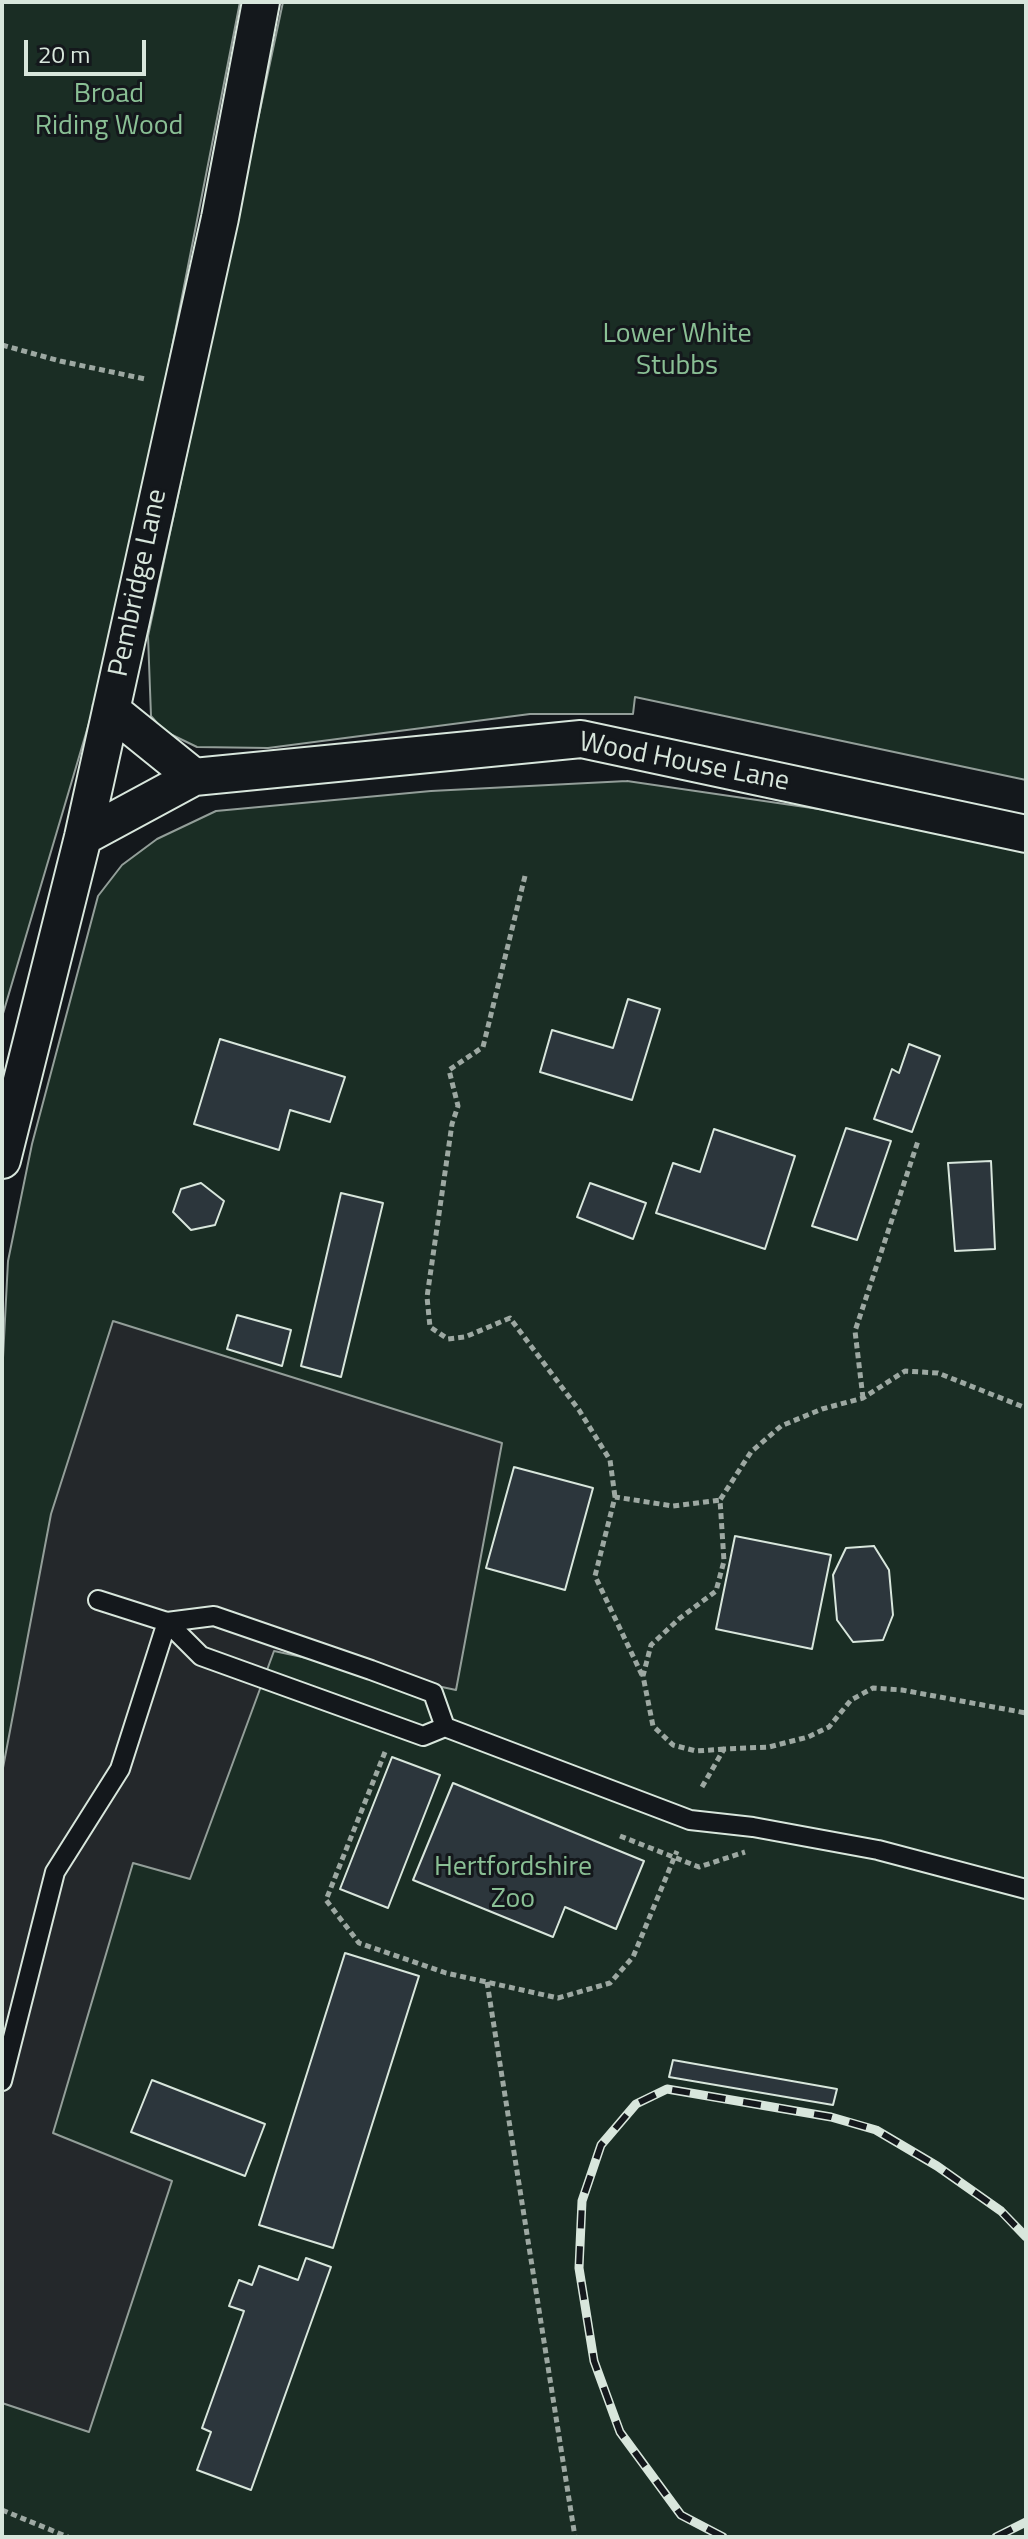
<!DOCTYPE html>
<html>
<head>
<meta charset="utf-8">
<style>
  body { margin:0 }
  #map { position:relative; width:1028px; height:2539px; overflow:hidden; background:#14181c; font-family:"Titillium Web",sans-serif }
  canvas { display:block }
  .frame { position:absolute; inset:0; border:4px solid #d8e6dc; pointer-events:none }
  .scale { position:absolute; left:24px; top:40px; width:122px; height:36px; box-sizing:border-box; border:4px solid #d8e6dc; border-top:0; padding-left:10px; font-size:24px; line-height:28px; white-space:nowrap; color:#d8e6dc; -webkit-text-stroke:6px #14181c; paint-order:stroke }
</style>
</head>
<body>
<div id="map">
<canvas width="1028" height="2539"></canvas>
<div class="frame"></div>
<div class="scale">20 m</div>
</div>
<script>
const c = document.querySelector('canvas').getContext('2d');
c.lineJoin = 'round';
function paint(path, color) {
  c.fillStyle = color;
  c.fill(path, 'evenodd');
}
function shape(rows) {
  const path = new Path2D();
  for (const r of rows) {
    path.moveTo(r[0], r[1]);
    for (let i = 2; i < r.length; i += 2) path.lineTo(r[i], r[i + 1]);
  }
  return path;
}
function trace(path, color, width, dash) {
  c.strokeStyle = color;
  c.lineWidth = width;
  c.lineCap = dash ? 'butt' : 'round';
  c.setLineDash(dash || []);
  c.stroke(path);
}
function write(font, color, halo, rows, align = 'center') {
  c.font = font + ' "Titillium Web",sans-serif';
  c.lineWidth = 6;
  c.setLineDash([]);
  c.textBaseline = 'middle';
  c.strokeStyle = halo;
  c.fillStyle = color;
  for (const [text, x, y, turn = 0] of rows) {
    c.save();
    c.translate(x, y);
    c.rotate((+turn || 0) * Math.PI / 180);
    c.textAlign = isNaN(turn) ? turn : align;
    if (halo) c.strokeText(text, 0, 0);
    c.fillText(text, 0, 0);
    c.restore();
  }
}
const green = shape([
  [2,2,240,2,116,632,2,1017,2,2],
  [283,2,1026,2,1026,780,635,697,633,714,530,714,268,748,197,747,164,731,151,716,148,636,283,2],
  [627,781,990,834,1026,843,1026,2537,2,2537,2,1377,8,1261,32,1144,98,896,122,865,157,839,216,811,431,791,627,781]
]);
const parking = shape([
  [113,1321,502,1443,456,1690,274,1651,190,1879,133,1863,53,2133,172,2181,89,2432,2,2403,2,1773,51,1514,113,1321]
]);
const building = shape([
  [628,999,660,1009,632,1100,540,1072,552,1030,613,1048,628,999],
  [220,1039,345,1077,330,1122,290,1110,279,1150,194,1124,220,1039],
  [909,1044,940,1056,912,1132,874,1119,892,1069,899,1073,909,1044],
  [846,1128,891,1141,857,1240,812,1226,846,1128],
  [714,1129,795,1156,765,1249,656,1213,673,1163,700,1172,714,1129],
  [991,1161,995,1249,955,1251,948,1163,991,1161],
  [201,1183,224,1201,215,1225,191,1230,173,1212,181,1189,201,1183],
  [590,1183,646,1203,633,1239,577,1217,590,1183],
  [341,1193,383,1203,341,1377,301,1366,341,1193],
  [237,1315,291,1330,282,1366,227,1349,237,1315],
  [514,1467,593,1488,565,1590,486,1568,514,1467],
  [735,1536,831,1555,812,1649,716,1629,735,1536],
  [874,1546,889,1570,893,1615,883,1640,853,1642,837,1620,833,1575,846,1548,874,1546],
  [392,1757,440,1775,388,1908,340,1889,392,1757],
  [453,1783,644,1861,616,1929,565,1907,553,1937,413,1880,453,1783],
  [345,1953,419,1976,333,2248,259,2225,345,1953],
  [673,2060,837,2089,833,2105,669,2077,673,2060],
  [152,2080,265,2124,245,2176,131,2132,152,2080],
  [306,2258,331,2267,251,2490,197,2470,211,2432,202,2428,244,2311,229,2306,239,2280,252,2285,259,2266,298,2280,306,2258]
]);
const path = shape([
  [2,345,60,361,145,379],
  [525,876,483,1047,449,1070,458,1106,452,1124,427,1297,430,1327,448,1339,465,1337,510,1318,579,1410,610,1460,615,1497],
  [863,1398,855,1331,918,1141],
  [642,1675,595,1576,615,1497,673,1506,720,1500],
  [724,1749,696,1751,673,1745,653,1726,643,1676,651,1645,680,1618,716,1591,724,1561,720,1500,751,1452,781,1426,822,1409,863,1398,905,1371,938,1373,1026,1408],
  [385,1752,326,1900,359,1943,446,1973,558,1998,610,1983,633,1957,677,1851],
  [702,1787,724,1749,769,1747,808,1737,829,1727,851,1700,873,1688,902,1690,1026,1713],
  [487,1982,575,2537],
  [2,2510,68,2537]
]);
const service = shape([
  [98,1600,167,1622,214,1616,371,1670,433,1693,445,1727],
  [167,1622,201,1656,423,1736,445,1727,690,1820,753,1827,878,1850,1026,1889],
  [2,2081,55,1872,120,1769,167,1622]
]);
const minor = shape([
  [111,710,194,777],
  [83,837,194,777,581,739,1026,834],
  [2,1160,83,837,220,218,261,2]
]);
const rail = shape([
  [723,2537,681,2515,620,2432,594,2361,579,2268,582,2201,601,2145,636,2104,667,2089,831,2117,876,2130,937,2166,1001,2211,1026,2237],
  [996,2537,1026,2522]
]);
const pathBridge = shape([
  [620,1836,699,1867,745,1852]
]);
const parkNames = [
  ["Broad",109,95],
  ["Riding Wood",109,127],
  ["Lower White",677,335],
  ["Stubbs",677,367],
  ["Hertfordshire",513,1868],
  ["Zoo",513,1900]
];
const streetNames = [
  ["Pembridge Lane",139,583,-78],
  ["Wood House Lane",684,763,11]
];
paint(green, '#1a2d24');
trace(green, '#939e99', 2);
paint(parking, '#24282b');
trace(parking, '#939e99', 2);
paint(building, '#2c363c');
trace(building, '#d8e6dc', 2);
trace(service, '#d8e6dc', 22);
trace(minor, '#d8e6dc', 40);
trace(path, '#9da8a2', 5, [6, 4]);
trace(service, '#14181c', 18);
trace(minor, '#14181c', 36);
trace(rail, '#d8e6dc', 9);
trace(rail, '#14181c', 6, [18]);
trace(pathBridge, '#9da8a2', 5, [6, 4]);
write('28px', '#8ac095', '#14181c', parkNames);
write('28px', '#d8e6dc', '#14181c', streetNames);
</script>
</body>
</html>
